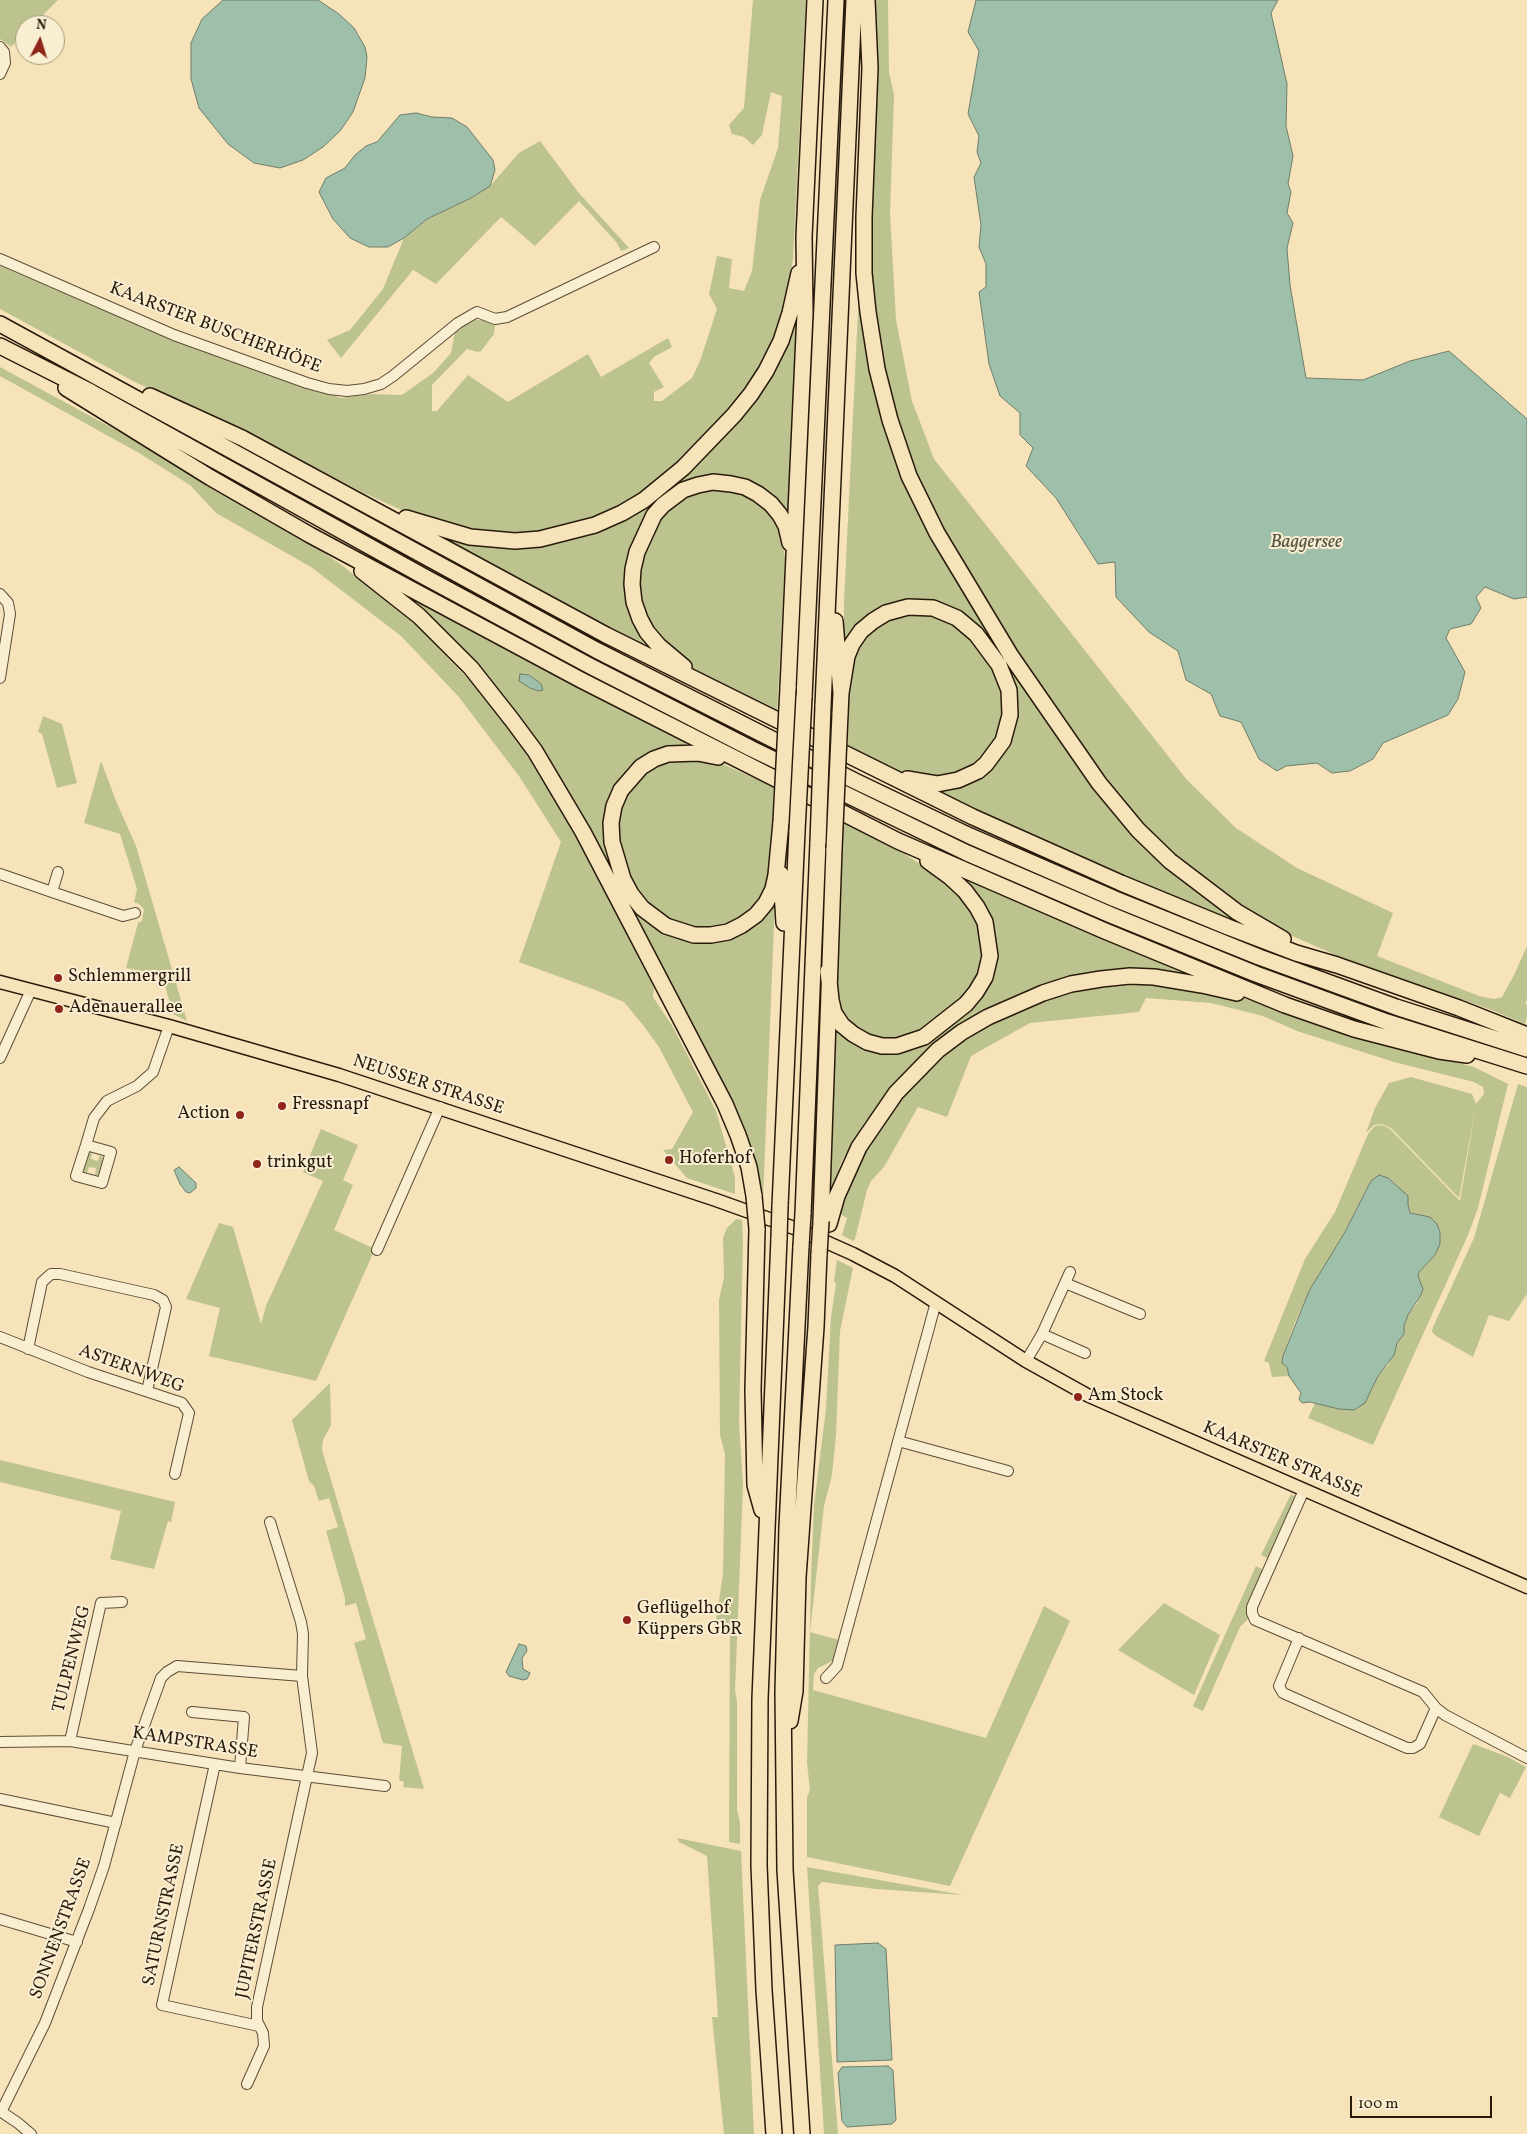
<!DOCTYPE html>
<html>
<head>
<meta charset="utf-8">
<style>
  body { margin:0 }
  #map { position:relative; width:1527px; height:2134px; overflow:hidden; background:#f6e3b9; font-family:Vollkorn,serif }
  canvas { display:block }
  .north { position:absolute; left:15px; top:15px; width:50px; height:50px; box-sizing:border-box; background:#f9edd2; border:1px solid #a59982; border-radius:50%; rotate:5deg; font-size:14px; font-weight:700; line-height:20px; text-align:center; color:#281b0b }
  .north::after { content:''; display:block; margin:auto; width:18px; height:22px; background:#8f2418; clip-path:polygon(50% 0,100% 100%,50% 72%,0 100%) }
  .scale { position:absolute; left:1350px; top:2096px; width:142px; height:22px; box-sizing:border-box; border:2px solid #281b0b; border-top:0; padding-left:6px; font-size:15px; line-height:18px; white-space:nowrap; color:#281b0b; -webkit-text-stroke:4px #f9edd2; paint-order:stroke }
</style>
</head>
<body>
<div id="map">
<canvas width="1527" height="2134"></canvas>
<div class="north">N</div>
<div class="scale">100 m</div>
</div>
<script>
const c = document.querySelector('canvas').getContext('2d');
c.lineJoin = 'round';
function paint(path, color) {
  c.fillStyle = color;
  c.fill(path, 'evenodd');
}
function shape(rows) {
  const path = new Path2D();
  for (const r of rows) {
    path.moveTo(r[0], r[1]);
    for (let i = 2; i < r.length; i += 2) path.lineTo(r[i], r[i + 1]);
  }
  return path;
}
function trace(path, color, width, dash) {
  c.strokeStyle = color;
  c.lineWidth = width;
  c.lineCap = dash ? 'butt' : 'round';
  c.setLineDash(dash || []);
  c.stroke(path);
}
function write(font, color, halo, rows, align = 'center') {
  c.font = font + ' Vollkorn,serif';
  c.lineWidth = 4;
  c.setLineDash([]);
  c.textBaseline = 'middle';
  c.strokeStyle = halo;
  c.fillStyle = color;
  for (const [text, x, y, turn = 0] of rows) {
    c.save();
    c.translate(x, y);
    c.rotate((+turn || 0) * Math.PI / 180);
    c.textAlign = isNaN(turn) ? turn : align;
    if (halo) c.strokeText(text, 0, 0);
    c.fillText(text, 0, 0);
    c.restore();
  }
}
const green = shape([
  [0,0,58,0,33,25,25,25,25,33,11,47,0,39],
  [753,0,806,0,793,258,789,285,783,311,774,338,762,364,746,390,726,413,681,460,639,495,601,515,575,524,550,530,515,534,471,531,406,512,364,493,247,432,184,406,131,380,0,309,0,264,172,340,341,398,372,394,402,395,433,373,451,353,455,331,476,320,484,320,495,325,494,334,481,351,478,352,467,349,432,385,432,411,437,411,468,375,508,402,588,354,601,377,668,338,672,347,654,357,649,363,664,387,654,392,654,401,662,401,692,378,700,361,717,309,709,294,717,256,732,259,729,288,744,291,752,271,760,200,778,148,782,96,771,92,762,135,753,145,744,137,732,134,729,125,744,108],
  [872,0,888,0,889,72,894,95,890,214,896,320,912,401,934,459,1187,780,1236,828,1297,868,1393,913,1377,956,1479,996,1494,999,1502,997,1514,975,1527,946,1527,999,1525,1004,1527,1005,1527,1016,1525,1024,1489,1009,1338,956,1290,935,1251,914,1173,854,1146,828,1110,787,1063,722,1016,649,969,573,927,498,911,462,885,382,868,267],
  [540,141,578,192,629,248,621,251,617,243,579,201,535,246,501,217,436,284,413,270,341,358,327,340,350,330,383,289,404,238,427,219,471,198,490,186,519,153],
  [859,291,907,479,1096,787,1251,927,1175,898,1042,842,939,794,939,791,951,789,968,783,1015,716,980,632,925,602,848,639,844,643,844,602],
  [796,312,790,521,766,493,687,482,629,560,652,647,649,650,442,539,443,537,467,542,604,525,722,434],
  [0,367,140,443,217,492,298,535,343,566,417,626,482,693,516,738,546,784,576,837,633,946,654,988,653,997,673,1027,716,1111,735,1177,735,1194,687,1178,663,1150,672,1149,693,1112,659,1047,643,1025,624,1002,598,991,519,962,561,842,519,776,458,696,401,636,311,567,216,513,190,485,139,453,0,376],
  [714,489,727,489,742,493,754,500,769,513,782,535,785,559,777,715,702,675,682,660,653,629,643,611,639,592,639,572,643,555,658,521,666,511,688,495],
  [391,587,686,743,685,747,615,792,621,887,699,940,775,899,763,1200,759,1201,750,1156,528,735],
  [916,612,933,614,947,619,974,640,992,668,999,683,1003,700,1002,715,998,731,991,744,981,759,966,769,947,777,904,773,880,764,848,748,849,675,858,647,866,635,884,622,898,616],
  [43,716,62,724,77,783,57,788,42,734,38,732],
  [690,758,718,762,774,787,771,870,766,888,754,905,737,919,720,926,701,929,685,926,671,921,646,901,630,878,618,840,618,821,621,806,628,792,639,778,653,768,672,760],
  [101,761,116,801,136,846,187,1021,173,1014,162,975,126,968,138,923,142,921,144,909,139,904,134,902,137,889,120,834,84,823],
  [842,821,900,851,940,877,959,895,970,908,977,923,981,939,982,957,978,972,965,994,933,1023,913,1034,896,1039,881,1039,865,1033,854,1026,845,1017,835,995],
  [958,876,1088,933,1187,973,1186,976,1040,989,907,1073,865,1122,843,1158,833,1184,829,1188,832,1148,832,1021,846,1038,865,1049,947,1028,993,956],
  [1151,984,1220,993,1249,1000,1355,1036,1474,1067,1508,1084,1478,1208,1468,1235,1373,1445,1308,1418,1315,1403,1322,1405,1372,1388,1378,1376,1389,1364,1397,1343,1404,1334,1404,1326,1408,1315,1417,1304,1423,1289,1418,1276,1419,1272,1435,1255,1430,1217,1410,1213,1408,1205,1371,1181,1345,1232,1309,1291,1294,1325,1283,1356,1289,1376,1272,1377,1269,1363,1264,1361,1305,1259,1335,1212,1368,1134,1375,1126,1382,1125,1390,1129,1460,1201,1476,1105,1459,1198,1391,1128,1382,1124,1374,1125,1366,1133,1375,1108,1389,1083,1411,1077,1472,1094,1476,1104,1484,1094,1483,1087,1474,1082,1394,1062,1297,1031,1263,1016,1211,1003,1146,998,1139,1012,1030,1023,971,1056,947,1117,918,1107,884,1167,871,1181,867,1190,855,1239,853,1241,842,1235,847,1218,840,1214,847,1190,854,1172,870,1143,892,1110,919,1080,947,1054,975,1034,1020,1009,1051,998,1096,988],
  [1518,1084,1527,1087,1527,1294,1509,1321,1489,1315,1473,1357,1436,1336,1432,1332,1433,1327,1474,1238],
  [321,1129,358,1145,343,1180,353,1185,334,1230,375,1249,316,1381,209,1356,220,1308,186,1299,219,1223,233,1227,261,1324,266,1306,323,1181,303,1172],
  [88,1153,92,1153,91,1159,98,1161,100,1155,103,1158,100,1173,97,1175,95,1175,96,1168,89,1167,87,1173,83,1171],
  [736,1219,742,1220,743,1241,739,1423,743,1484,735,1691,737,1701,737,1810,740,1822,740,1844,729,1842,730,1624,716,1620,723,1574,725,1454,720,1435,719,1300,724,1277,723,1238,727,1228],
  [837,1260,853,1268,840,1331,836,1435,832,1475,824,1506,810,1632,839,1640,837,1650,839,1658,818,1668,814,1674,813,1690,986,1738,1044,1606,1070,1621,950,1886,807,1857,807,1797,810,1790,807,1763,811,1578,814,1505,826,1409,831,1317,836,1284,834,1281],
  [330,1383,331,1425,323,1440,322,1450,424,1789,403,1787,404,1782,399,1780,402,1746,383,1743,354,1643,366,1639,356,1603,345,1606,345,1598,326,1531,338,1527,329,1498,319,1501,314,1486,309,1481,292,1420],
  [0,1460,175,1502,171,1522,168,1521,154,1569,110,1559,121,1511,0,1482],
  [1291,1494,1297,1497,1269,1559,1261,1555],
  [1256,1566,1264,1570,1249,1618,1240,1627,1203,1711,1193,1706],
  [1164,1603,1220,1635,1194,1695,1118,1650],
  [1473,1744,1508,1757,1526,1767,1510,1798,1500,1793,1479,1836,1439,1817],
  [677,1838,741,1851,754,2134,724,2134,712,2017,718,2017,707,1856,679,1842],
  [807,1867,963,1895,876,1889,822,1882,818,1886,838,2134,824,2134]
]);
const water = shape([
  [223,0,318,0,339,14,354,28,365,47,367,57,365,78,353,112,340,131,323,147,303,160,280,168,254,163,228,144,199,108,191,79,191,43,202,19,223,0],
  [976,0,1278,0,1271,13,1287,84,1286,126,1293,156,1288,184,1291,192,1287,213,1293,223,1287,248,1290,285,1306,378,1363,380,1410,361,1449,351,1527,419,1527,597,1514,599,1485,587,1476,597,1481,608,1471,624,1450,629,1446,638,1465,672,1458,699,1448,715,1383,743,1373,759,1350,771,1332,773,1317,763,1286,766,1277,771,1259,759,1241,722,1220,716,1211,694,1186,680,1178,651,1149,632,1116,597,1115,562,1098,564,1056,498,1026,466,1033,448,1020,435,1020,413,1000,396,989,364,979,292,986,287,986,264,979,247,981,225,974,177,981,163,977,152,979,136,968,114,979,51,968,32,976,0],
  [416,113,432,117,452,118,467,127,493,160,495,170,490,186,471,198,427,219,404,238,388,247,369,247,350,238,333,219,319,192,326,178,345,168,355,155,366,146,377,142,400,115,416,113],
  [520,674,529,675,541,684,543,690,539,691,530,688,519,681,520,674],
  [179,1167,196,1183,196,1188,190,1193,186,1192,180,1184,174,1170,179,1167],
  [1379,1175,1388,1178,1408,1196,1408,1205,1410,1213,1430,1217,1437,1224,1440,1232,1440,1244,1435,1255,1419,1272,1418,1276,1423,1289,1421,1295,1408,1315,1404,1326,1404,1334,1397,1343,1394,1355,1378,1376,1365,1403,1354,1410,1339,1409,1310,1402,1302,1403,1299,1399,1301,1393,1289,1376,1287,1367,1282,1363,1283,1356,1309,1291,1345,1232,1371,1181,1379,1175],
  [519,1644,526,1646,527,1651,522,1658,523,1669,530,1673,527,1679,523,1680,509,1676,506,1672,519,1644],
  [878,1943,886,1949,892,2060,837,2062,835,1945,878,1943],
  [888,2066,893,2070,896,2120,892,2124,847,2127,842,2121,838,2073,842,2067,888,2066]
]);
const minor = shape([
  [0,47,4,52,5,63,0,74],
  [0,259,174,335,307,383,329,389,347,391,364,389,381,384,393,376,458,323,477,312,495,319,507,317,654,247],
  [0,594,8,603,10,614,0,678],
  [0,874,52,892,58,872],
  [52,892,123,916,135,913],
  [0,1058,31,990],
  [86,1145,111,1152,102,1183,76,1176,86,1145,94,1118,107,1101,137,1086,153,1072,169,1026],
  [377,1250,440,1107],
  [1065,1283,1140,1314],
  [1042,1334,1085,1353],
  [0,1337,88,1372,182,1403,189,1413,175,1474],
  [28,1349,42,1282,51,1274,60,1274,154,1295,163,1300,166,1307,147,1391],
  [1026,1361,1042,1334,1070,1272],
  [898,1441,1008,1471],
  [1304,1490,1252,1607,1252,1613,1255,1620,1423,1692,1436,1708,1445,1715,1527,1758],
  [1299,1638,1279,1686,1283,1693,1407,1748,1413,1748,1420,1744,1436,1708],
  [826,1678,837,1666,936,1302],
  [192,1712,244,1717,240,1768],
  [70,1741,101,1603,122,1602],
  [0,1742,70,1741,240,1768,385,1786],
  [215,1764,162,2005,259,2026],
  [0,1799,116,1823],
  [0,1919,77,1942],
  [247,2084,264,2046,263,2033,257,2021,257,2007,312,1753,302,1676,303,1634,301,1622,270,1522],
  [0,2111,18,2123,31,2134],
  [1,2112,45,2023,89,1909,104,1866,135,1751,161,1678,167,1672,177,1666,302,1676]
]);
const major = shape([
  [0,982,169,1026,339,1075,716,1200,797,1229,853,1254,895,1276,1026,1361,1089,1396,1527,1587]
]);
const highway = shape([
  [867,0,870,68,864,217,864,273,868,312,877,369,890,420,909,476,937,533,1011,656,1099,783,1138,830,1170,861,1237,912,1283,939],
  [0,324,596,650,855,781,970,836,1115,899,1259,957,1396,1007,1527,1049],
  [0,346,91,392,423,576,590,666,752,749,967,853,1111,915,1256,974,1387,1022,1527,1066],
  [66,388,211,478,310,535,581,680,898,841,1105,931,1285,1005,1354,1029,1439,1051,1467,1055],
  [150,396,242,438,606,635,973,817,1121,883,1228,927,1296,953,1337,965,1459,1008,1527,1035],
  [406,518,470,537,515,541,540,539,595,525,622,513,644,500,683,468,734,415,751,394,766,371,781,341,790,313,799,273],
  [362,571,419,616,471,668,512,720,535,751,583,832,725,1104,738,1135,749,1167,754,1196],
  [835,621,841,693,840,714],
  [684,667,659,646,647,632,640,619,634,602,632,584,633,569,637,552,654,515,663,505,683,490,698,485,713,482,731,484,745,487,758,494,771,504,780,515,786,526,790,543],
  [788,688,805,313,804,237,815,0],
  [841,693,847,656,852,644,861,631,873,621,886,613,908,607,933,608,957,618,976,634,999,665,1009,690,1010,715,1003,741,986,764,978,771,958,780,937,784,907,779],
  [804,697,836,0],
  [823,706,854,0],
  [718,757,698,753,668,754,654,759,641,767,621,790,614,806,611,823,612,842,623,879,631,894,642,908,666,926,694,935,711,935,728,932,742,925,756,915,766,903,773,889,776,875,781,822],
  [781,874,784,923],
  [828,971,831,1000,834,1013,842,1025,853,1034,867,1042,882,1046,897,1046,924,1037,966,1004,976,992,985,977,990,956,985,922,977,907,965,891,950,877,928,861],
  [780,1206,797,831],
  [803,1214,818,842],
  [821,1221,834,849],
  [829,1224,837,1196,859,1147,896,1093,938,1050,962,1032,988,1017,1043,993,1071,984,1101,979,1130,976,1154,977,1202,985,1237,993],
  [757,1229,753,1390,755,1485,762,1510],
  [801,1246,787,1527,783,1693,785,1870,802,2134],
  [790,1721,795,1691,798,1577,816,1327,819,1254],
  [774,2134,764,1990,759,1865,760,1699,779,1238]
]);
const highwayBridge = shape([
  [781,822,788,688],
  [797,831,804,697],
  [818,842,823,706],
  [834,849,840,714],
  [754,1196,757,1229],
  [779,1238,780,1206],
  [801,1246,803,1214],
  [819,1254,821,1221]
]);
const markers = [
  [58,978,5,"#8f2418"],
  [59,1009,5,"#8f2418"],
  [282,1106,5,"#8f2418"],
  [240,1115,5,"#8f2418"],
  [669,1160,5,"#8f2418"],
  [257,1164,5,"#8f2418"],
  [1078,1397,5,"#8f2418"],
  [627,1620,5,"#8f2418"]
];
const streetNames = [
  ["KAARSTER BUSCHERHÖFE",215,329,21],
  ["NEUSSER STRASSE",428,1086,18],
  ["ASTERNWEG",131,1370,20],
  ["KAARSTER STRASSE",1282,1461,23],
  ["TULPENWEG",73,1659,-76],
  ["KAMPSTRASSE",195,1744,9],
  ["SATURNSTRASSE",165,1915,-78],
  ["SONNENSTRASSE",62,1929,-70],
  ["JUPITERSTRASSE",258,1929,-78]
];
const poiNames = [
  ["Schlemmergrill",68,978],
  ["Adenauerallee",69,1009],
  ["Fressnapf",292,1106],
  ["Action",230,1115,"right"],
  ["Hoferhof",679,1160],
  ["trinkgut",267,1164],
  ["Am Stock",1088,1397],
  ["Geflügelhof",637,1610],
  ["Küppers GbR",637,1631]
];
const waterNames = [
  ["Baggersee",1306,544]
];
paint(green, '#bdc38e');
paint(water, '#9ebfa9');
trace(water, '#6f7d6a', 1);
trace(minor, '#5c4d36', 12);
trace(major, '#281b0b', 15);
trace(highway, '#281b0b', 18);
trace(minor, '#f9edd2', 10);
trace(major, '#f6e3b9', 12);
trace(highway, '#f6e3b9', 15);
trace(highwayBridge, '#281b0b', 18, []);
trace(highwayBridge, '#f6e3b9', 15);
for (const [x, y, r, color] of markers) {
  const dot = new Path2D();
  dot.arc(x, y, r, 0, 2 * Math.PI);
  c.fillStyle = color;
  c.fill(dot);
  trace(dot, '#f9edd2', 2);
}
write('18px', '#281b0b', '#f9edd2', streetNames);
write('18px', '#281b0b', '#f9edd2', poiNames, 'left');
write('italic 19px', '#515442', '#f9edd2', waterNames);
</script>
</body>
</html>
